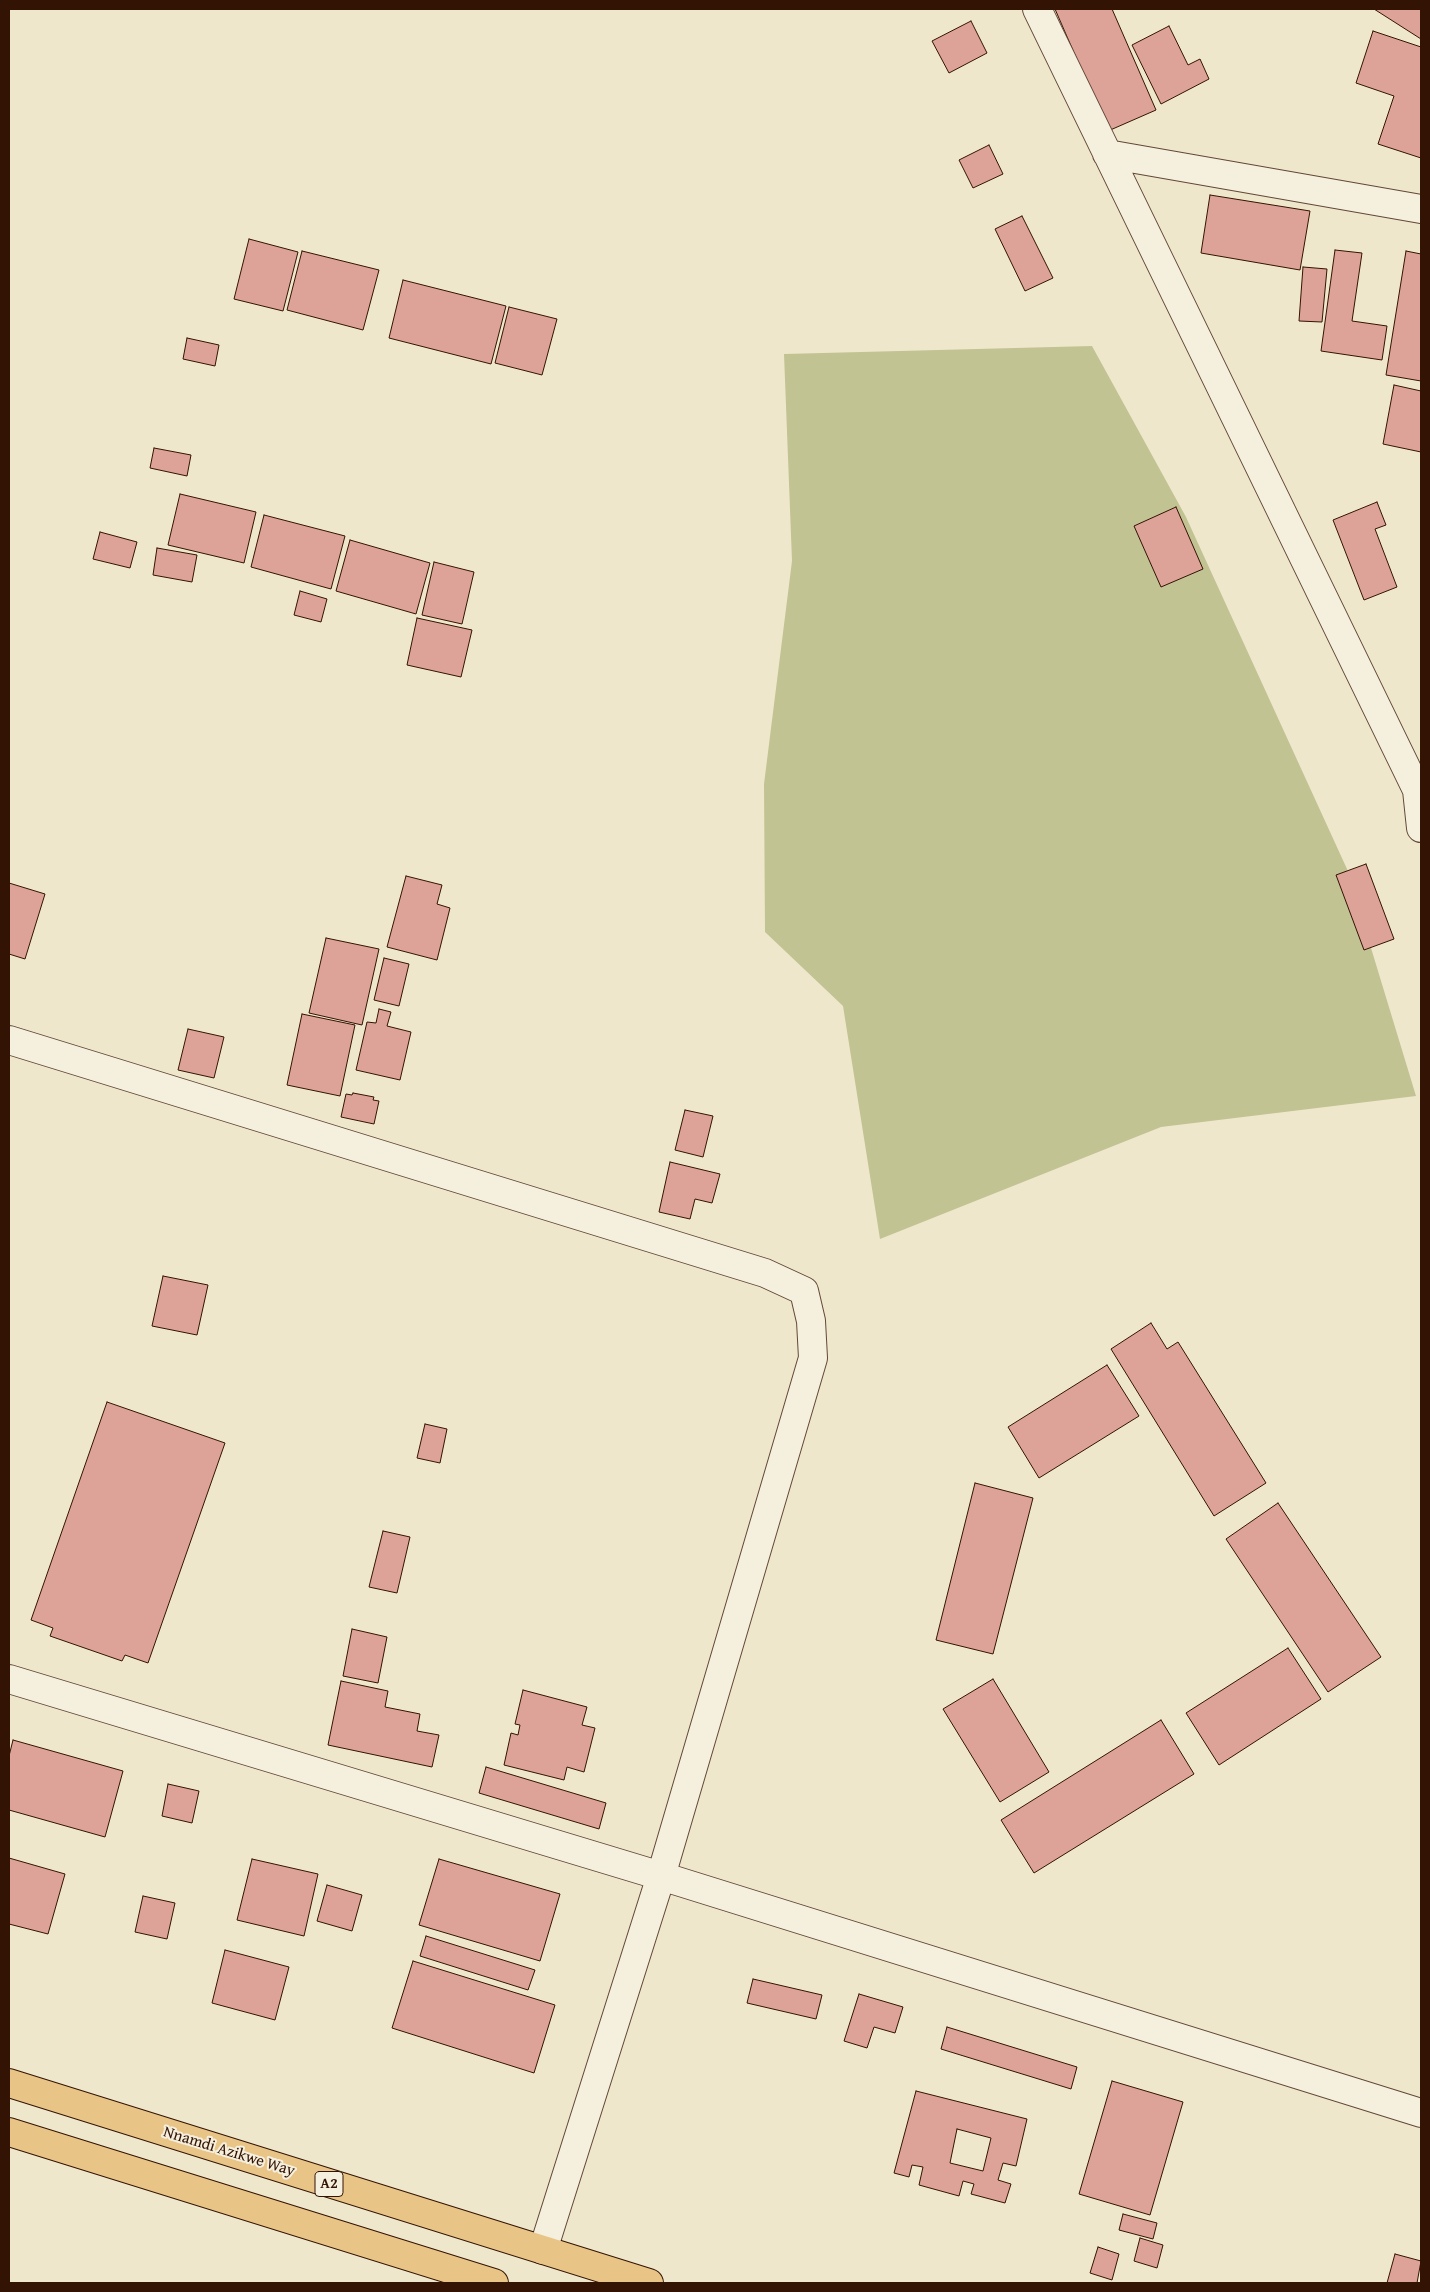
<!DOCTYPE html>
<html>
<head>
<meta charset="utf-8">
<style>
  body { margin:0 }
  #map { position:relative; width:1430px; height:2292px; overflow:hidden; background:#efe7cc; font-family:"Gentium Book Plus",serif }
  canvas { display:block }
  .frame { position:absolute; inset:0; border:10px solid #331303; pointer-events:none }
</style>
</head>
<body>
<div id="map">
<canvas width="1430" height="2292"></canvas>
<div class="frame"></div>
</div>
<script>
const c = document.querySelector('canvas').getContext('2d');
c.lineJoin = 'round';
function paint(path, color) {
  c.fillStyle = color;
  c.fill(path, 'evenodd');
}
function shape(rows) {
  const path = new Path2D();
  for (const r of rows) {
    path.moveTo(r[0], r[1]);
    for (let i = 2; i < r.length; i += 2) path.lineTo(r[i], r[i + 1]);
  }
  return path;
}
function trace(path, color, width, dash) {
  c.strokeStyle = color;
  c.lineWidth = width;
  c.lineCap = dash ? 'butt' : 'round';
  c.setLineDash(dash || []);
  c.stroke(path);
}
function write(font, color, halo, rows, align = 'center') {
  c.font = font + ' "Gentium Book Plus",serif';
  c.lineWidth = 4;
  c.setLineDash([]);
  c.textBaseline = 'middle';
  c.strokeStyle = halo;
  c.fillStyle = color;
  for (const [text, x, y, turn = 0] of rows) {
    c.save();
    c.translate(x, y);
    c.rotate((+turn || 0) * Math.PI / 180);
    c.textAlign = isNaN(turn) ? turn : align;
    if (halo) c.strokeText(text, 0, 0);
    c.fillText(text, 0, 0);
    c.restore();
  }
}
const green = shape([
  [1092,346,1186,517,1347,869,1416,1096,1161,1127,880,1239,843,1006,765,932,764,784,792,561,784,354]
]);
const building = shape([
  [1055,9,1112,9,1156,110,1108,131,1055,9],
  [1374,9,1421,9,1421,39,1374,9],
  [971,21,987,53,949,73,932,41,971,21],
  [1169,26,1188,65,1200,59,1209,79,1161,104,1132,45,1169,26],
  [1373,31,1421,47,1421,158,1378,144,1394,96,1356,83,1373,31],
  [989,145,1003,174,973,188,959,160,989,145],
  [1210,195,1310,211,1300,270,1201,253,1210,195],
  [1022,216,1053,278,1025,291,995,229,1022,216],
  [249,239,298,252,283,311,234,299,249,239],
  [1335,250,1362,253,1352,321,1387,326,1382,360,1321,351,1335,250],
  [302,251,379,270,363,330,287,310,302,251],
  [1406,251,1421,254,1421,381,1386,375,1406,251],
  [1303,267,1327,269,1322,322,1299,321,1303,267],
  [403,280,506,306,491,364,389,338,403,280],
  [509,307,557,319,542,375,495,363,509,307],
  [187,338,219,345,215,366,183,359,187,338],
  [1394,385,1421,391,1421,452,1383,444,1394,385],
  [154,448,191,455,187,476,150,468,154,448],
  [180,494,256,512,244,563,168,545,180,494],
  [1377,502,1386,525,1375,529,1397,587,1364,600,1333,520,1377,502],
  [1176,507,1203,569,1161,587,1134,526,1176,507],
  [264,515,345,536,331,589,251,567,264,515],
  [100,532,137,542,130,568,93,559,100,532],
  [350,540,430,563,416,614,336,591,350,540],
  [157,548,197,555,192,582,153,575,157,548],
  [434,562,474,572,462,624,422,615,434,562],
  [300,591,327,599,321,622,294,615,300,591],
  [417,618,472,630,461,677,407,665,417,618],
  [1366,864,1394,939,1364,950,1336,875,1366,864],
  [406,876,442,885,437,904,450,908,437,960,387,947,406,876],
  [9,883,45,894,25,959,9,954,9,883],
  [326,938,379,949,362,1025,309,1013,326,938],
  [384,958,409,964,399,1006,374,1000,384,958],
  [379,1009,391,1012,387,1026,411,1032,400,1080,356,1070,367,1022,376,1023,379,1009],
  [302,1014,355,1025,340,1096,287,1085,302,1014],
  [188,1029,224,1037,214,1078,178,1070,188,1029],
  [353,1093,374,1097,373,1100,379,1101,374,1124,341,1117,346,1094,352,1095,353,1093],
  [685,1110,713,1116,703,1157,675,1150,685,1110],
  [670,1162,720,1174,712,1203,695,1199,690,1219,659,1212,670,1162],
  [163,1276,208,1285,197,1335,152,1326,163,1276],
  [1151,1323,1167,1349,1178,1342,1266,1483,1214,1516,1111,1349,1151,1323],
  [1107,1365,1139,1416,1039,1478,1008,1427,1107,1365],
  [107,1402,225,1443,148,1663,125,1655,122,1661,50,1636,53,1628,31,1620,107,1402],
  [425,1424,447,1429,440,1463,417,1458,425,1424],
  [975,1483,1033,1498,993,1654,936,1640,975,1483],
  [1278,1503,1381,1657,1328,1692,1226,1539,1278,1503],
  [383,1531,410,1537,397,1593,369,1587,383,1531],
  [352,1629,387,1637,378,1683,343,1676,352,1629],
  [1288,1648,1321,1699,1219,1765,1186,1713,1288,1648],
  [993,1679,1049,1772,1000,1802,943,1709,993,1679],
  [341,1681,388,1691,385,1707,420,1714,417,1731,439,1735,432,1767,328,1745,341,1681],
  [523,1690,587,1707,582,1725,595,1728,584,1772,567,1767,564,1780,504,1765,511,1733,518,1735,520,1725,515,1724,523,1690],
  [1161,1720,1194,1774,1034,1873,1001,1820,1161,1720],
  [13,1740,123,1771,105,1837,9,1810,9,1756,13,1740],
  [486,1767,606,1803,599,1829,479,1793,486,1767],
  [168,1784,199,1791,192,1823,162,1816,168,1784],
  [9,1858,65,1874,48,1934,9,1924,9,1858],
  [252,1859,318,1874,304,1936,237,1920,252,1859],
  [439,1859,560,1894,540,1961,419,1925,439,1859],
  [327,1885,362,1895,352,1931,317,1921,327,1885],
  [143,1896,175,1903,167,1939,135,1932,143,1896],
  [426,1936,535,1970,528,1990,420,1956,426,1936],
  [225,1950,289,1967,275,2020,212,2003,225,1950],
  [413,1961,555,2005,534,2073,392,2028,413,1961],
  [753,1979,822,1995,816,2019,747,2003,753,1979],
  [859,1994,903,2007,895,2033,874,2027,867,2048,844,2041,859,1994],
  [947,2027,1077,2067,1071,2089,941,2049,947,2027],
  [1112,2081,1183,2102,1150,2215,1079,2194,1112,2081],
  [916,2091,1027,2119,1016,2166,1003,2163,998,2180,1011,2184,1005,2203,971,2194,974,2184,963,2181,959,2196,919,2185,923,2167,912,2165,909,2177,894,2173,916,2091],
  [957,2129,991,2138,983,2171,950,2163,957,2129],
  [1123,2214,1157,2223,1153,2239,1119,2230,1123,2214],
  [1140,2238,1163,2245,1157,2268,1134,2261,1140,2238],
  [1098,2247,1119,2254,1112,2280,1090,2273,1098,2247],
  [1395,2254,1421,2261,1417,2283,1387,2283,1395,2254]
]);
const street = shape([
  [1037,9,1417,790,1421,828],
  [1107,154,1421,209],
  [9,1040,765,1273,804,1291,811,1321,813,1358,661,1876,543,2250],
  [9,1679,661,1876,1421,2113]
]);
const highway = shape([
  [9,2083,649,2283],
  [9,2132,494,2283]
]);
const shields = [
  [329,2184,28]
];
const shieldNames = [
  ["A2",329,2184]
];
const streetNames = [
  ["Nnamdi Azikwe Way",229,2152,17]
];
paint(green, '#c1c393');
paint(building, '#dda298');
trace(building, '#331303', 1);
trace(street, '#624835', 30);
trace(highway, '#331303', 30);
trace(street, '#f5efde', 28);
trace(highway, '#e8c486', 28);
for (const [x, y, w] of shields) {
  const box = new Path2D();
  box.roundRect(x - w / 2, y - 12.5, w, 25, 4);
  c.fillStyle = '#f5efde';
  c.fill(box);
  trace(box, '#331303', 1);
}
write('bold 15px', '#331303', null, shieldNames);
write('16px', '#331303', '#f5efde', streetNames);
</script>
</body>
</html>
